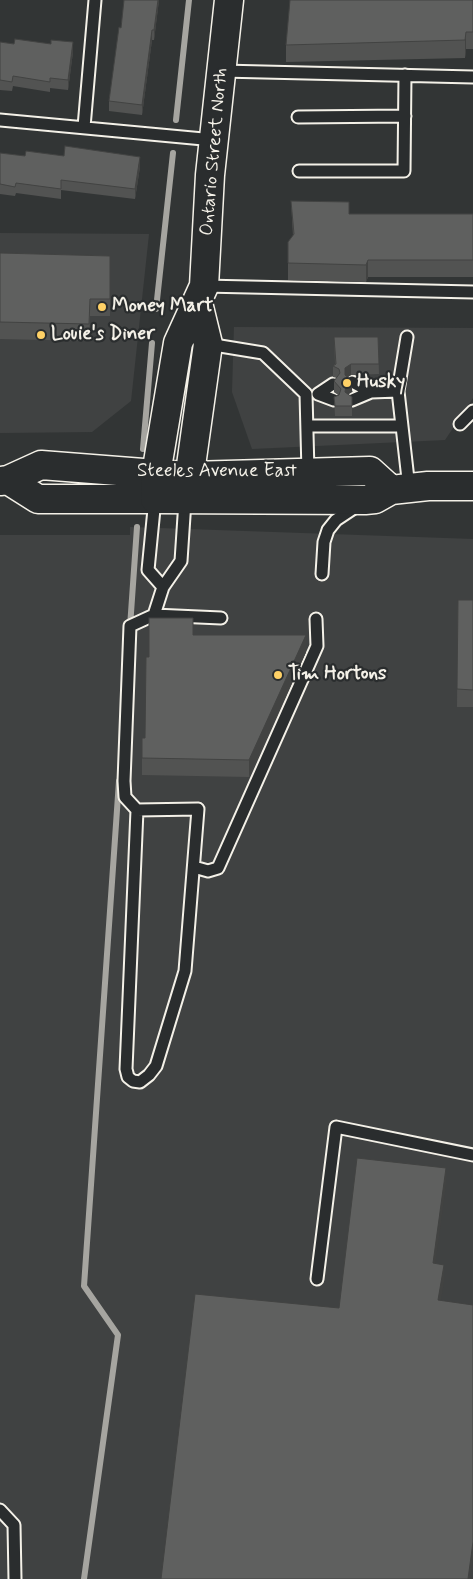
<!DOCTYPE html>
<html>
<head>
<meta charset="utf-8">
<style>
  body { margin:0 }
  canvas { display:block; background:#323535 }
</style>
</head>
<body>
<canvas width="473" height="1579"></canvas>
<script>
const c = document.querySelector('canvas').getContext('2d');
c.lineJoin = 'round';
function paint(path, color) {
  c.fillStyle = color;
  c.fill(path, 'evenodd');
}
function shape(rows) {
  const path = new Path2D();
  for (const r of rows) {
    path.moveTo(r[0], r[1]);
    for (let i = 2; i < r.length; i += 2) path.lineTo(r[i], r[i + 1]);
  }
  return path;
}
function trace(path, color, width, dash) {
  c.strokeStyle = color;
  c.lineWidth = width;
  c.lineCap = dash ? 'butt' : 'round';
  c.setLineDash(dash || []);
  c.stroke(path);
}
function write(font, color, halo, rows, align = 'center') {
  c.font = font + ' Mynerve,sans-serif';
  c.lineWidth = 4.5;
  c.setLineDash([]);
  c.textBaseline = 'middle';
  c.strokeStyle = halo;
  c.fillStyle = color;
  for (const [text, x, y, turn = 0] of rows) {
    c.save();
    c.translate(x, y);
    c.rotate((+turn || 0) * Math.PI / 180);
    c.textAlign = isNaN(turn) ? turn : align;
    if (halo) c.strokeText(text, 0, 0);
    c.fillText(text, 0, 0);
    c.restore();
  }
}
const built = shape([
  [0,233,149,234,131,401,92,432,0,433],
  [234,327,473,328,473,398,445,440,252,449,232,392],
  [130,527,473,539,473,1579,0,1579,0,535,130,535]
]);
const stream = shape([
  [176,120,189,0],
  [156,309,173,153],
  [143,449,152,343],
  [130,627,137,527],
  [84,1579,118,1335,84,1286,119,781]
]);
const service = shape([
  [222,71,473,77],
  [298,117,405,116],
  [0,120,214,140],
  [84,127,95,0],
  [299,171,404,171,405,75],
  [204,286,473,292],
  [208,344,263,353,306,394,308,472],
  [352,382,371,392,398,391,409,488],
  [333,384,318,394,334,400],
  [398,391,407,337],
  [352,400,371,392],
  [460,424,473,411],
  [307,426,402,426],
  [155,499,148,570,163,587],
  [322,574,324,542,328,530,336,520,357,506],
  [154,615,163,587,181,561,185,501],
  [137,810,126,1069,128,1077,133,1081,140,1082,149,1075,156,1066,185,971,198,809,137,810,125,797,124,781,130,626,154,615,221,618],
  [194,867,208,871,218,868,317,646,316,619],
  [317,1279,336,1127,473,1155],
  [0,1510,14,1525,15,1579]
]);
const secondary = shape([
  [8,480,38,499,155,499],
  [0,481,8,480,41,465,156,474]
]);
const primary = shape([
  [229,0,210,175,204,286,178,343,156,474,155,499,365,500,375,499,391,490,428,486,473,486],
  [156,474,190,476,370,471,391,490],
  [187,494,208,344,198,303]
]);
const wall = shape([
  [159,0,154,40,152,40,142,115,109,111,109,101,121,28],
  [473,0,473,49,466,49,465,58,286,62,286,45],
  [0,42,73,52,68,90,50,88,50,92,13,86,12,91,0,90],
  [0,153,25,156,140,167,135,199,61,190,61,199,16,193,15,196,0,194],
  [291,201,349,214,473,214,473,277,368,277,366,282,288,280,288,242,293,236],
  [0,253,110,256,110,316,90,316,89,341,0,339],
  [334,337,378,337,379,374,351,375,348,377,352,392,348,394,352,397,352,416,335,416,334,397,338,395,334,392,334,381,337,378,333,377,333,366,335,364],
  [458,600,473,600,473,707,457,707],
  [193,635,306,652,249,777,142,775,142,738,145,738,149,657]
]);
const shadedWall = shape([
  [158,0,159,0,154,40,154,30],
  [152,30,152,40,142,115,142,105],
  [466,32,466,49,465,58,465,40],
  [73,42,73,52,68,90,68,80],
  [140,157,140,167,135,199,135,189],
  [368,260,368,277,366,282,366,265],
  [351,364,351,375,345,379,345,368],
  [352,381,352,392,346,396,345,392,346,385],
  [306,635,306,652,249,777,249,760],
  [446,1168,446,1185,433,1281,433,1263],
  [444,1265,444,1282,438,1318,438,1300],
  [473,1542,473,1560,470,1579,468,1579]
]);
const building = shape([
  [124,0,158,0,154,30,152,30,142,105,109,101,119,27,121,28,124,0],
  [290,0,473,0,473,32,466,32,465,40,286,45,290,0],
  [15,39,51,44,51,40,73,42,68,80,50,78,50,82,13,76,12,82,0,80,0,42,14,44,15,39],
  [65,146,140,157,135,189,61,180,61,189,16,183,15,187,0,184,0,153,25,156,26,151,64,156,65,146],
  [291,201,349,202,349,214,473,214,473,260,368,260,366,265,288,263,288,242,294,234,291,201],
  [0,253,110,256,110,299,90,299,89,324,0,322,0,253],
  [334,337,378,337,379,364,351,364,345,368,345,375,352,381,346,385,345,392,352,397,352,406,335,406,334,397,339,395,341,389,334,381,340,373,339,369,333,366,336,364,334,337],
  [458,600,473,600,473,690,457,689,458,600],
  [149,618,193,618,193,635,306,635,249,760,142,758,142,738,145,738,146,657,149,657,149,618],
  [357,1158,446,1168,433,1263,444,1265,438,1300,473,1305,473,1542,468,1579,161,1579,195,1294,339,1308,357,1158]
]);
const markers = [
  [102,307,5,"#ffd166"],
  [41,335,5,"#ffd166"],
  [347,383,5,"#ffd166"],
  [278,675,5,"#ffd166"]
];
const streetNames = [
  ["Ontario Street North",215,152,-85],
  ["Steeles Avenue East",217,472]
];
const poiNames = [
  ["Money Mart",112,307],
  ["Louie's Diner",51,335],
  ["Husky",357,383],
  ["Tim Hortons",288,675]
];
paint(built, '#404242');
trace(stream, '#a6a5a0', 6);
trace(service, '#f4f1e8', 15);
trace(secondary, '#f4f1e8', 31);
trace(primary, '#f4f1e8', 31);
trace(service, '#2a2d2e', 11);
trace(secondary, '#2a2d2e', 28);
trace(primary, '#2a2d2e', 28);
paint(wall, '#525352');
paint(shadedWall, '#424342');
paint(building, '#5f605f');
trace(building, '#424342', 1);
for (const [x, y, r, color] of markers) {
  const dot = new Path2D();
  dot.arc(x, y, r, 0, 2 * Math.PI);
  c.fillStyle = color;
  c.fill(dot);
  trace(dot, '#2a2d2e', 2);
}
write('19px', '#f4f1e8', '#2a2d2e', streetNames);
write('bold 19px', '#f4f1e8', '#2a2d2e', poiNames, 'left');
</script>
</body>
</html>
